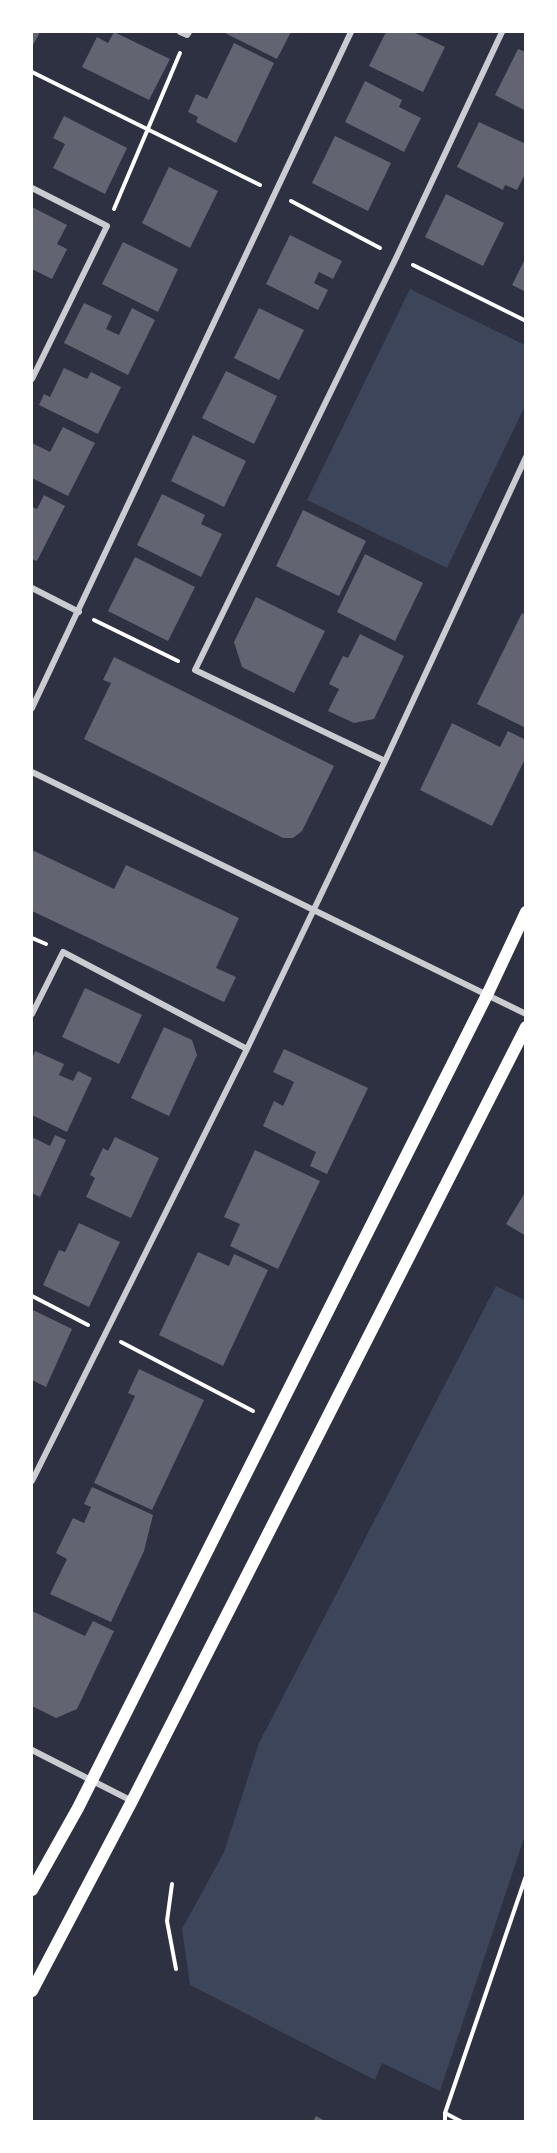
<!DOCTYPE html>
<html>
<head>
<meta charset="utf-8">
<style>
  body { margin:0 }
  #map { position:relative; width:557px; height:2153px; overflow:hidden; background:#2d3142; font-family:"Open Sans",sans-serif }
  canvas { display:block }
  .frame { position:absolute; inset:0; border:33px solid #fff; pointer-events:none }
</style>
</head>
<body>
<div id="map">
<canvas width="557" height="2153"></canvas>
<div class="frame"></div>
</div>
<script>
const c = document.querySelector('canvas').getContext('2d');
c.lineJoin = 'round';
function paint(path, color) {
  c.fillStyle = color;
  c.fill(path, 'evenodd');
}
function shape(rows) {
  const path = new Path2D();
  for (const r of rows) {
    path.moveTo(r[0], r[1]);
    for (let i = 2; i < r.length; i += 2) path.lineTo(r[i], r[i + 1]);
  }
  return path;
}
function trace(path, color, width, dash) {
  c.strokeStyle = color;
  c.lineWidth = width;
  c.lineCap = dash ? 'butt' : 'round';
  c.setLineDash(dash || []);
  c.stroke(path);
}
const green = shape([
  [410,289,525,345,525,406,447,568,307,500],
  [496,1286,525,1300,525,1835,440,2091,382,2063,375,2080,190,1985,182,1929,224,1852,259,1743]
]);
const building = shape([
  [32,32,40,32,33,45,32,44],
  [114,32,170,59,149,100,82,67,97,37,108,43],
  [226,32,291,32,277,59,225,33],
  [386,32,413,32,445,47,423,92,369,66],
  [234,43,274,63,236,143,196,122,198,117,188,112,196,94,207,99],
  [518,49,526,52,526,111,495,95],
  [365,81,402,100,399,107,421,118,404,152,345,122],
  [64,116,127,148,105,194,53,168,65,144,53,138],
  [479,122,526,144,526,172,517,190,505,185,503,190,457,167],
  [335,136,391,163,368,211,312,183],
  [169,167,218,191,190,248,142,223],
  [446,194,504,223,483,266,425,237],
  [32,207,67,225,57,244,67,249,52,279,32,269],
  [290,235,342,261,333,279,319,272,314,283,328,290,318,310,266,284],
  [123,242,178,269,158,312,102,284],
  [526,257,526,292,512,285],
  [84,303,112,316,106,329,119,335,132,308,155,320,128,375,64,343],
  [259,308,304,330,279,380,234,358],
  [64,368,87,379,91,372,121,387,98,434,39,405,44,394,50,397],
  [226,371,277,396,254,444,202,418],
  [63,427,95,443,68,496,32,478,32,443,50,452],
  [193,435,246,461,224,507,171,481],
  [162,494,205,515,201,524,222,534,201,577,137,545],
  [44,495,65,506,37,561,32,559,32,507,37,509],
  [303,510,366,541,339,596,276,566],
  [365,554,423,583,395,641,337,612],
  [135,557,195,587,168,641,108,611],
  [256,597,325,631,294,693,242,667,234,642],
  [522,613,526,615,526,728,477,704],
  [360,634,404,656,374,719,354,723,328,711,339,689,329,684,343,656,348,658],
  [114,657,334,766,302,831,293,838,283,838,84,739,111,683,103,680],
  [452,723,500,747,508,731,526,740,526,757,492,826,420,790],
  [32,850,114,889,126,865,239,918,216,968,236,977,224,1002,32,911],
  [85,988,142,1015,119,1064,62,1037],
  [164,1027,192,1040,197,1055,169,1116,131,1098],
  [284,1049,368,1088,327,1174,310,1166,316,1152,263,1126,274,1101,283,1106,294,1082,273,1072],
  [35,1051,64,1064,59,1075,73,1081,78,1071,92,1078,67,1132,32,1115,32,1059],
  [55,1135,66,1140,40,1197,32,1193,32,1137,50,1146],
  [115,1137,159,1158,131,1218,86,1197,95,1178,90,1175,103,1148,108,1151],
  [255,1150,320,1181,278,1269,230,1246,240,1224,224,1217],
  [526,1191,526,1236,506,1224],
  [79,1223,120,1242,89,1307,43,1285,59,1250,65,1252],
  [198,1252,229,1266,234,1254,268,1270,223,1366,159,1335],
  [33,1310,72,1329,46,1387,32,1380],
  [139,1369,204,1400,152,1510,94,1483,135,1396,128,1393],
  [92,1487,153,1515,144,1551,111,1622,50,1594,67,1559,56,1553,73,1518,84,1523,91,1507,84,1504],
  [32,1611,85,1636,93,1621,114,1631,77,1709,56,1718,32,1706],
  [316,2116,327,2122,313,2122]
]);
const path = shape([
  [32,72,260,185],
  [291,201,380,248],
  [114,209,180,53],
  [413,265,526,321],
  [94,620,178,661],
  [32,938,46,944],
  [32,1296,88,1325],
  [121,1342,253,1411],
  [172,1884,167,1921,176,1969],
  [445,2113,462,2122],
  [445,2122,445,2113,526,1876]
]);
const minor = shape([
  [180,32,187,35,189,32],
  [32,188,107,226,32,379],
  [32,588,79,612],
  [32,708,351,32],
  [385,761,195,670,397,256,502,32],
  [32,772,526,1014],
  [32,1014,63,952,247,1049],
  [32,1481,247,1049,385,761,526,457],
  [32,1750,132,1801]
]);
const secondary = shape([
  [32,1890,78,1808,487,995,526,912],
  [32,1991,132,1801,526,1027]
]);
paint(green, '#3c4559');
paint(building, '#626471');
trace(path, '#fff', 4);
trace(minor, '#caccd0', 6);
trace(secondary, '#fff', 12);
</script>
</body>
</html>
